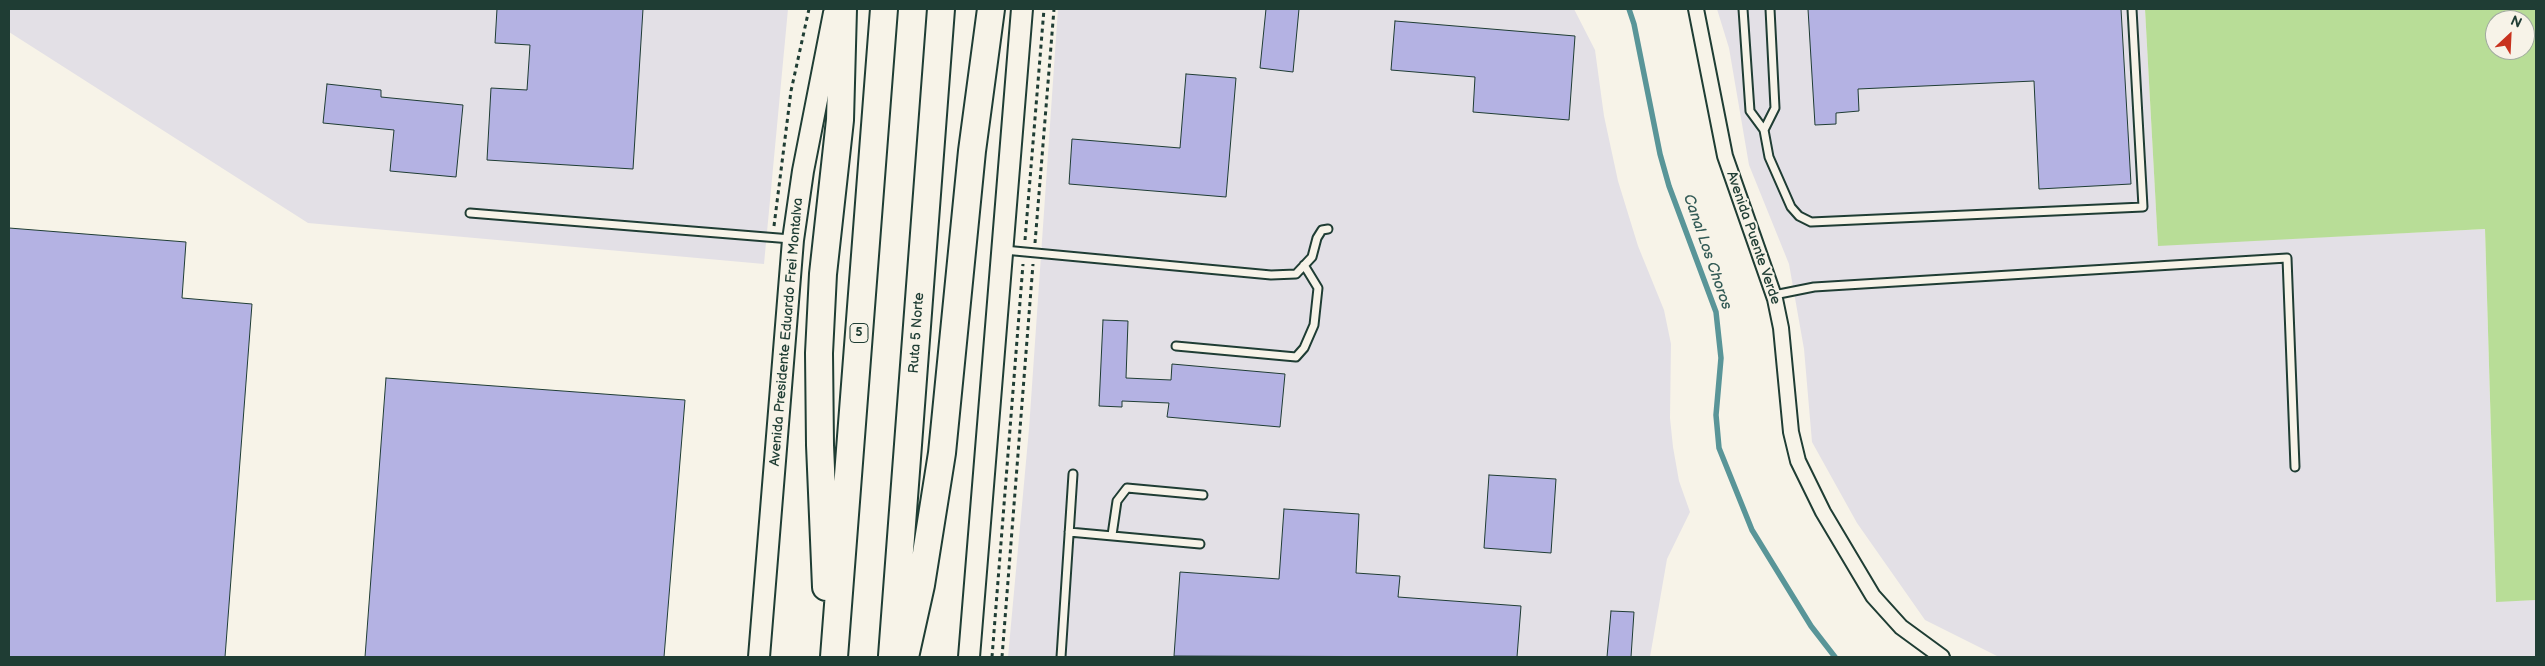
<!DOCTYPE html>
<html>
<head>
<meta charset="utf-8">
<style>
  body { margin:0 }
  #map { position:relative; width:2545px; height:666px; overflow:hidden; background:#f7f3e8; font-family:"Balsamiq Sans",sans-serif }
  canvas { display:block }
  .frame { position:absolute; inset:0; border:10px solid #1f3d34; pointer-events:none }
  .north { position:absolute; left:2485px; top:10px; width:50px; height:50px; box-sizing:border-box; background:#f7f3e8; border:1px solid #a1aaa0; border-radius:50%; rotate:25deg; font-size:14px; font-weight:700; line-height:20px; text-align:center; color:#1f3d34 }
  .north::after { content:''; display:block; margin:auto; width:18px; height:22px; background:#c8321e; clip-path:polygon(50% 0,100% 100%,50% 72%,0 100%) }
</style>
</head>
<body>
<div id="map">
<canvas width="2545" height="666"></canvas>
<div class="frame"></div>
<div class="north">N</div>
</div>
<script>
const c = document.querySelector('canvas').getContext('2d');
c.lineJoin = 'round';
function paint(path, color) {
  c.fillStyle = color;
  c.fill(path, 'evenodd');
}
function shape(rows) {
  const path = new Path2D();
  for (const r of rows) {
    path.moveTo(r[0], r[1]);
    for (let i = 2; i < r.length; i += 2) path.lineTo(r[i], r[i + 1]);
  }
  return path;
}
function trace(path, color, width, dash) {
  c.strokeStyle = color;
  c.lineWidth = width;
  c.lineCap = dash ? 'butt' : 'round';
  c.setLineDash(dash || []);
  c.stroke(path);
}
function write(font, color, halo, rows, align = 'center') {
  c.font = font + ' "Balsamiq Sans",sans-serif';
  c.lineWidth = 4;
  c.setLineDash([]);
  c.textBaseline = 'middle';
  c.strokeStyle = halo;
  c.fillStyle = color;
  for (const [text, x, y, turn = 0] of rows) {
    c.save();
    c.translate(x, y);
    c.rotate((+turn || 0) * Math.PI / 180);
    c.textAlign = isNaN(turn) ? turn : align;
    if (halo) c.strokeText(text, 0, 0);
    c.fillText(text, 0, 0);
    c.restore();
  }
}
const built = shape([
  [9,9,788,9,764,264,308,223,9,32],
  [1058,9,1574,9,1595,50,1604,116,1618,181,1638,246,1664,310,1671,344,1670,418,1673,447,1679,481,1690,512,1667,559,1650,657,1008,657,1029,429],
  [1717,9,2145,9,2158,245,2485,229,2496,601,2536,600,2536,657,1999,657,1925,620,1857,523,1812,442,1804,349,1789,264,1749,165,1729,48]
]);
const green = shape([
  [2145,9,2536,9,2536,600,2496,602,2485,229,2158,246],
  [2495,20,2525,20,2525,50,2495,50]
]);
const stream = shape([
  [1629,9,1634,24,1660,154,1669,186,1716,312,1721,358,1716,415,1719,448,1752,530,1811,626,1835,657]
]);
const building = shape([
  [497,9,643,9,633,169,487,160,491,88,527,90,530,45,495,43,497,9],
  [1266,9,1299,9,1293,72,1260,68,1266,9],
  [1808,9,2121,9,2131,184,2039,189,2034,81,1858,89,1859,111,1836,113,1836,124,1815,125,1808,9],
  [1395,21,1575,36,1569,120,1473,112,1475,77,1391,70,1395,21],
  [1186,74,1236,78,1226,197,1069,184,1072,139,1180,148,1186,74],
  [327,84,381,90,381,97,463,105,456,177,390,171,394,130,323,123,327,84],
  [9,228,186,242,182,298,252,304,225,657,9,657,9,228],
  [1103,320,1128,321,1126,378,1171,380,1172,364,1285,374,1280,427,1167,417,1169,403,1122,401,1122,407,1099,406,1103,320],
  [386,378,685,400,664,657,365,657,386,378],
  [1489,475,1556,479,1551,553,1484,548,1489,475],
  [1284,509,1359,514,1356,573,1400,576,1398,597,1521,606,1517,657,1174,656,1180,572,1279,579,1284,509],
  [1611,611,1634,612,1631,657,1607,657,1611,611]
]);
const path = shape([
  [774,226,791,91,809,9],
  [1025,240,1044,9],
  [1035,243,1054,9],
  [992,657,1023,264],
  [1002,657,1033,264]
]);
const service = shape([
  [1743,9,1750,111,1764,130,1769,157,1791,207,1799,216,1811,222,2143,207,2132,9],
  [1764,130,1775,108,1770,9],
  [470,213,791,239],
  [1004,250,1271,275,1296,274,1312,257,1317,238,1322,230,1328,229],
  [1774,295,1814,287,2287,258,2295,467],
  [1176,346,1296,357,1304,348,1314,325,1318,288,1304,265],
  [1069,532,1200,544],
  [1112,535,1117,501,1127,488,1203,495],
  [1061,657,1073,474]
]);
const minor = shape([
  [1696,9,1725,156,1775,299,1781,328,1791,432,1798,461,1823,512,1873,596,1901,627,1942,657]
]);
const secondary = shape([
  [759,657,793,240,803,171,834,13],
  [969,657,1022,9]
]);
const motorway = shape([
  [826,587,820,445,819,353,823,274,840,120,843,9],
  [892,656,941,9],
  [834,657,884,9],
  [905,657,921,585,942,453,972,151,991,9]
]);
const shields = [
  [859,333,18]
];
const shieldNames = [
  ["5",859,333]
];
const streetNames = [
  ["Avenida Puente Verde",1753,238,71],
  ["Avenida Presidente Eduardo Frei Montalva",787,332,-85],
  ["Ruta 5 Norte",917,333,-86]
];
const waterNames = [
  ["Canal Los Choros",1707,252,71]
];
paint(built, '#e3e0e6');
paint(green, '#b8dd97');
trace(stream, '#599598', 5.5);
paint(building, '#b4b2e3');
trace(building, '#1f3d34', 1);
trace(service, '#1f3d34', 11);
trace(minor, '#1f3d34', 18);
trace(secondary, '#1f3d34', 24);
trace(motorway, '#1f3d34', 30);
trace(path, '#1f3d34', 3, [4, 4]);
trace(service, '#f7f3e8', 7);
trace(minor, '#f7f3e8', 14);
trace(secondary, '#f7f3e8', 20);
trace(motorway, '#f7f3e8', 26);
for (const [x, y, w] of shields) {
  const box = new Path2D();
  box.roundRect(x - w / 2, y - 9.5, w, 19, 4);
  c.fillStyle = '#f7f3e8';
  c.fill(box);
  trace(box, '#1f3d34', 1);
}
write('bold 12px', '#1f3d34', null, shieldNames);
write('14px', '#1f3d34', '#f7f3e8', streetNames);
write('italic 15px', '#325a55', '#f7f3e8', waterNames);
</script>
</body>
</html>
